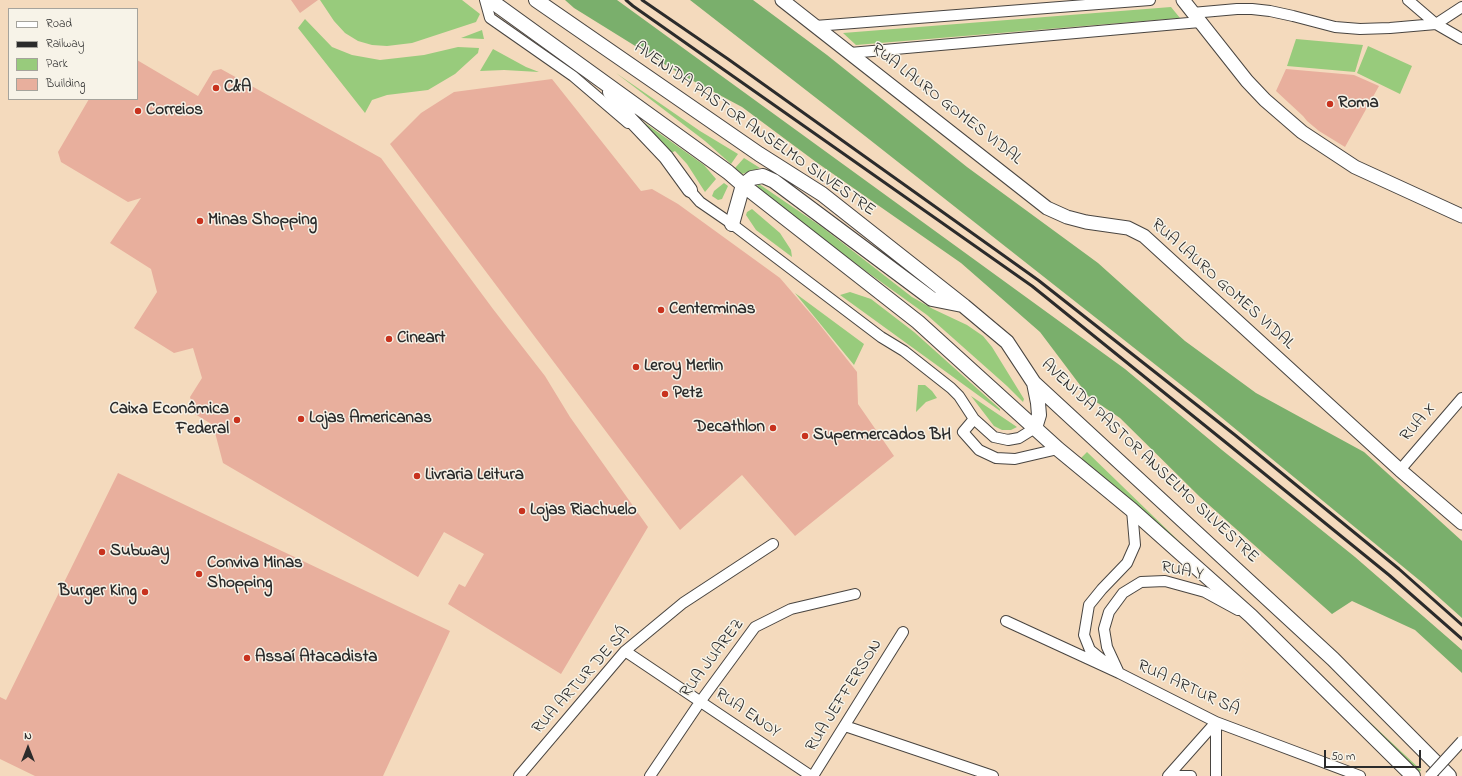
<!DOCTYPE html>
<html>
<head>
<meta charset="utf-8">
<style>
  body { margin:0 }
  #map { position:relative; width:1462px; height:776px; overflow:hidden; background:#f4dabd; font-family:"Indie Flower",sans-serif }
  canvas { display:block }
  .legend { position:absolute; left:8px; top:8px; width:130px; height:92px; box-sizing:border-box; background:#f7f3e8; border:1px solid #a5a39c; margin:0; padding:5px 7px; list-style:none; font-size:12px; color:#2b2b2b }
  .legend li { display:flex; align-items:center; gap:8px; height:20px }
  .legend b { width:20px; border:1px solid #a5a39c }
  .north { position:absolute; left:8px; top:728px; width:40px; height:40px; -webkit-text-stroke:3px #f7f3e8; paint-order:stroke; rotate:0deg; font-size:11px; font-weight:700; line-height:16px; text-align:center; color:#2b2b2b }
  .north::after { content:''; display:block; margin:auto; width:14px; height:18px; background:#2b2b2b; clip-path:polygon(50% 0,100% 100%,50% 72%,0 100%) }
  .scale { position:absolute; left:1324px; top:750px; width:97px; height:18px; box-sizing:border-box; border:2px solid #2b2b2b; border-top:0; padding-left:5px; font-size:12px; line-height:14px; white-space:nowrap; color:#2b2b2b; -webkit-text-stroke:3px #f7f3e8; paint-order:stroke }
</style>
</head>
<body>
<div id="map">
<canvas width="1462" height="776"></canvas>
<ul class="legend">
<li><b style="height:5px;background:#fff"></b>Road</li>
<li><b style="height:5px;background:#2b2b2b"></b>Railway</li>
<li><b style="height:11px;background:#98cb7c"></b>Park</li>
<li><b style="height:11px;background:#e8af9d"></b>Building</li>
</ul>
<div class="north">N</div>
<div class="scale">50 m</div>
</div>
<script>
const c = document.querySelector('canvas').getContext('2d');
c.lineJoin = 'round';
function paint(path, color) {
  c.fillStyle = color;
  c.fill(path, 'evenodd');
}
function shape(rows) {
  const path = new Path2D();
  for (const r of rows) {
    path.moveTo(r[0], r[1]);
    for (let i = 2; i < r.length; i += 2) path.lineTo(r[i], r[i + 1]);
  }
  return path;
}
function trace(path, color, width, dash) {
  c.strokeStyle = color;
  c.lineWidth = width;
  c.lineCap = dash ? 'butt' : 'round';
  c.setLineDash(dash || []);
  c.stroke(path);
}
function write(font, color, halo, rows, align = 'center') {
  c.font = font + ' "Indie Flower",sans-serif';
  c.lineWidth = 3;
  c.setLineDash([]);
  c.textBaseline = 'middle';
  c.strokeStyle = halo;
  c.fillStyle = color;
  for (const [text, x, y, turn = 0] of rows) {
    c.save();
    c.translate(x, y);
    c.rotate((+turn || 0) * Math.PI / 180);
    c.textAlign = isNaN(turn) ? turn : align;
    if (halo) c.strokeText(text, 0, 0);
    c.fillText(text, 0, 0);
    c.restore();
  }
}
const green = shape([
  [320,0,462,0,480,14,476,22,412,43,387,46,372,45,358,41,345,33,334,21],
  [1171,7,1180,18,856,45,843,33],
  [305,19,332,47,352,55,380,60,424,55,458,47,479,48,478,53,455,74,428,90,387,95,372,100,365,113,298,28],
  [482,30,484,39,461,38],
  [1296,39,1363,45,1355,72,1287,66],
  [1368,46,1412,66,1400,94,1357,73],
  [493,49,526,67,539,72,504,70,480,71],
  [616,73,700,131,738,154,731,164,705,141],
  [635,116,704,165,716,179,705,192,687,164,675,151,671,153],
  [744,158,760,168,742,174,735,168],
  [724,183,728,186,722,199,718,200,712,196,714,191],
  [759,184,822,227,912,297,933,309,967,325,983,336,992,347,1024,399,1023,402,1007,386,927,315,863,269,757,189,757,186],
  [752,209,780,233,791,250,792,257,756,230,746,215,747,212],
  [850,292,871,299,914,332,1000,409,1000,411,840,295],
  [795,293,864,344,854,365],
  [918,385,925,385,932,391,937,398,926,402,916,412],
  [971,396,1017,427,1011,430,1002,430,994,426],
  [1087,452,1252,612,1421,770,1417,776,1135,507,1081,458]
]);
const forest = shape([
  [565,0,617,0,1125,369,1222,450,1355,557,1462,650,1462,673,1415,630,1352,601,1332,614,1200,497,1120,418,1089,397,1040,332,961,263,816,162,742,107,682,75,574,8],
  [690,0,753,0,827,55,967,167,1098,263,1185,341,1256,393,1364,452,1462,541,1462,618,1424,584,1199,399,865,136]
]);
const building = shape([
  [291,0,318,0,300,13],
  [137,60,198,96,213,71,221,69,381,158,493,309,545,376,570,417,648,527,561,674,448,604,459,584,465,587,484,554,444,532,418,577,223,463,213,425,195,414,190,397,202,378,193,348,174,353,134,328,157,292,151,269,110,243,141,198,128,202,61,162,58,152,89,99,137,99],
  [1286,69,1354,75,1379,86,1345,147,1319,131,1307,121,1303,116,1276,91],
  [552,79,641,191,652,189,678,204,780,278,816,320,857,372,858,404,894,456,795,536,742,475,680,530,390,144,421,113,454,92],
  [118,473,450,631,383,776,35,776,0,759,0,697,6,700]
]);
const minor = shape([
  [485,0,490,18,573,76,628,123],
  [1408,0,1436,24,1462,39],
  [1192,13,1237,9,1252,9,1270,11,1293,16,1335,27,1360,29,1390,28,1436,24,1462,7],
  [815,26,1150,0],
  [850,53,1200,22],
  [686,186,700,202,732,224,881,337,904,351,951,388,959,396,974,419,994,437,1008,440,1019,438,1035,428],
  [974,419,963,432,979,450,996,458,1015,459,1058,449],
  [1400,470,1462,398],
  [1006,621,1119,673,1216,722,1360,776],
  [625,651,811,776],
  [1106,663,1090,650,1084,635,1089,605,1102,589,1127,563,1135,545,1132,510],
  [1119,673,1107,647,1104,629,1109,612,1123,593,1141,582,1165,581,1205,592,1238,610],
  [845,726,993,776],
  [519,776,625,651,683,603,773,544],
  [650,776,700,702,755,627,791,609,855,594],
  [813,776,903,632],
  [1168,776,1216,722],
  [1174,776,1191,776],
  [1216,776,1216,722]
]);
const tertiary = shape([
  [782,0,1047,208,1067,217,1086,222,1128,228,1144,236,1400,470,1462,523],
  [1183,0,1247,81,1265,100,1302,132,1355,167,1462,216]
]);
const secondary = shape([
  [490,0,728,172,743,185,918,322,1058,449,1132,510,1251,616,1413,776],
  [536,0,759,154,822,194,964,306,1007,342,1034,383,1333,659,1449,776],
  [610,92,630,119,666,157,690,190],
  [732,224,743,185,752,178,763,176,774,181,932,299,962,305],
  [1034,383,1038,403,1039,415,1035,428]
]);
const rail = shape([
  [626,0,633,6,1032,286,1229,445,1389,575,1462,639],
  [642,0,728,59,1038,280,1235,435,1399,569,1462,625]
]);
const minorBridge = shape([
  [1430,776,1462,741]
]);
const markers = [
  [216,88,4,"#c8321e"],
  [1330,104,4,"#c8321e"],
  [138,111,4,"#c8321e"],
  [200,221,4,"#c8321e"],
  [661,310,4,"#c8321e"],
  [389,339,4,"#c8321e"],
  [636,367,4,"#c8321e"],
  [665,394,4,"#c8321e"],
  [301,419,4,"#c8321e"],
  [237,420,4,"#c8321e"],
  [773,428,4,"#c8321e"],
  [805,436,4,"#c8321e"],
  [417,476,4,"#c8321e"],
  [522,511,4,"#c8321e"],
  [102,552,4,"#c8321e"],
  [199,574,4,"#c8321e"],
  [145,592,4,"#c8321e"],
  [247,658,4,"#c8321e"]
];
const poiNames = [
  ["C&A",224,88],
  ["Roma",1338,104],
  ["Correios",146,111],
  ["Minas Shopping",208,221],
  ["Centerminas",669,310],
  ["Cineart",397,339],
  ["Leroy Merlin",644,367],
  ["Petz",673,394],
  ["Caixa Econômica",229,410,"right"],
  ["Federal",229,430,"right"],
  ["Lojas Americanas",309,419],
  ["Decathlon",765,428,"right"],
  ["Supermercados BH",813,436],
  ["Livraria Leitura",425,476],
  ["Lojas Riachuelo",530,511],
  ["Subway",110,552],
  ["Conviva Minas",207,564],
  ["Shopping",207,584],
  ["Burger King",137,592,"right"],
  ["Assaí Atacadista",255,658]
];
const streetNames = [
  ["RUA LAURO GOMES VIDAL",946,105,38],
  ["AVENIDA PASTOR ANSELMO SILVESTRE",754,130,35],
  ["RUA LAURO GOMES VIDAL",1222,285,42],
  ["RUA X",1419,423,-49],
  ["AVENIDA PASTOR ANSELMO SILVESTRE",1149,462,43],
  ["RUA Y",1182,572,11],
  ["RUA JUAREZ",713,659,-53],
  ["RUA ARTUR DE SÁ",582,681,-48],
  ["RUA ARTUR SÁ",1188,689,25],
  ["RUA JEFFERSON",845,696,-58],
  ["RUA ENOY",747,714,34]
];
paint(green, '#98cb7c');
paint(forest, '#7aaf6c');
paint(building, '#e8af9d');
trace(minor, '#494541', 12);
trace(tertiary, '#494541', 15);
trace(secondary, '#494541', 16);
trace(minor, '#fff', 10);
trace(tertiary, '#fff', 13);
trace(secondary, '#fff', 14);
trace(rail, '#2b2b2b', 3);
trace(minorBridge, '#494541', 12, []);
trace(minorBridge, '#fff', 10);
for (const [x, y, r, color] of markers) {
  const dot = new Path2D();
  dot.arc(x, y, r, 0, 2 * Math.PI);
  c.fillStyle = color;
  c.fill(dot);
  trace(dot, '#f7f3e8', 1.5);
}
write('bold 17px', '#2b2b2b', '#f7f3e8', poiNames, 'left');
write('17px', '#2b2b2b', '#f7f3e8', streetNames);
</script>
</body>
</html>
